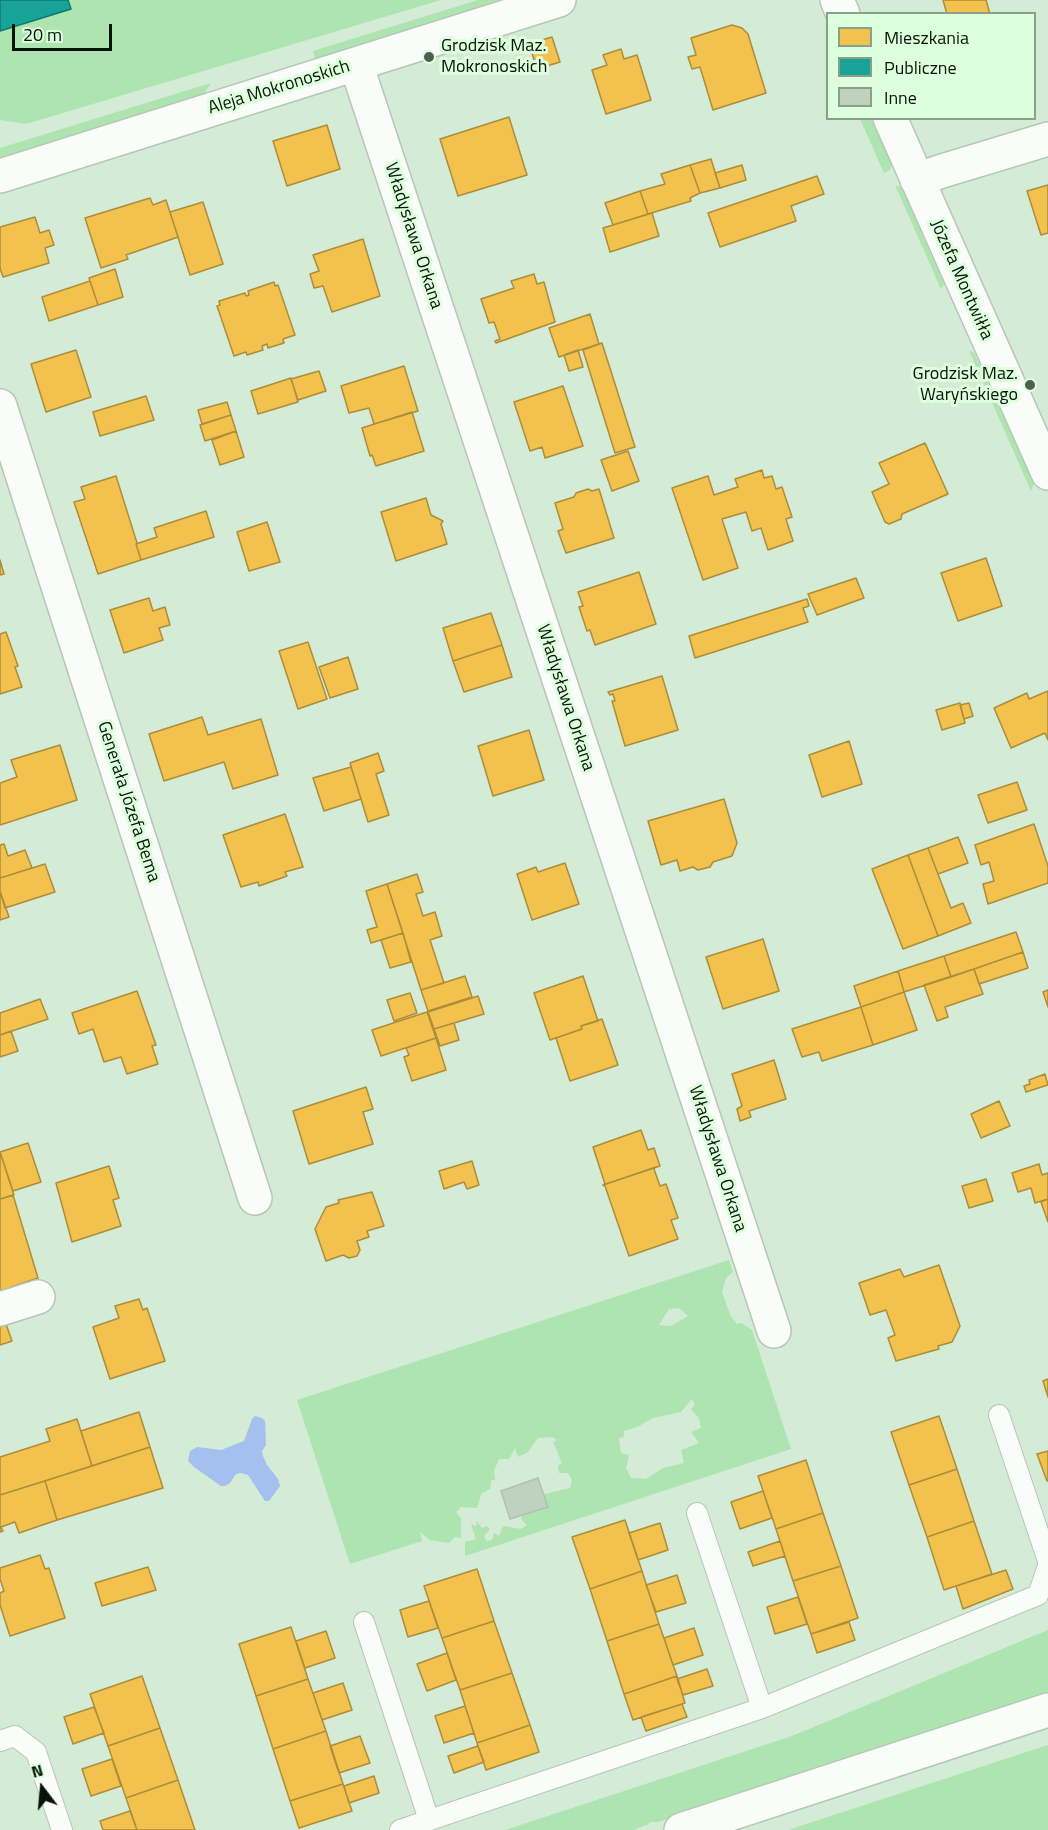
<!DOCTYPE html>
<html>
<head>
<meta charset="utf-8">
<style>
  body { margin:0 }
  #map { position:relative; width:1048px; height:1830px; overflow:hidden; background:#d4ebd5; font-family:"Titillium Web",sans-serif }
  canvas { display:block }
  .legend { position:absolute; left:826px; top:12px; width:210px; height:108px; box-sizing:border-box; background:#deffde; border:2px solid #88a188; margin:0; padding:8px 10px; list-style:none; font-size:18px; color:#071508 }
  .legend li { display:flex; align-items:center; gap:12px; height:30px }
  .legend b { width:30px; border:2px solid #88a188 }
  .north { position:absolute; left:12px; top:1758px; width:60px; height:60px; -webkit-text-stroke:4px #deffde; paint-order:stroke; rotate:344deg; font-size:16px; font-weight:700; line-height:24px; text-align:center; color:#071508 }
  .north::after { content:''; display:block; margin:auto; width:21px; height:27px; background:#071508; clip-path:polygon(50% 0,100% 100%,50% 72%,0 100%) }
  .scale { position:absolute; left:12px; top:24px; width:100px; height:27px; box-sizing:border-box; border:3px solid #071508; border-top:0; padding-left:8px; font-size:18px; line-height:21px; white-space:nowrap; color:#071508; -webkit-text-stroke:4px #deffde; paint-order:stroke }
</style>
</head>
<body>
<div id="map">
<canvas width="1048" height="1830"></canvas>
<ul class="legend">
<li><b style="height:16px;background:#f2c14e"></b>Mieszkania</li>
<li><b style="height:16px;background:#17a398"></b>Publiczne</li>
<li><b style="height:16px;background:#bfd1bf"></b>Inne</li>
</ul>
<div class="north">N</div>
<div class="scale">20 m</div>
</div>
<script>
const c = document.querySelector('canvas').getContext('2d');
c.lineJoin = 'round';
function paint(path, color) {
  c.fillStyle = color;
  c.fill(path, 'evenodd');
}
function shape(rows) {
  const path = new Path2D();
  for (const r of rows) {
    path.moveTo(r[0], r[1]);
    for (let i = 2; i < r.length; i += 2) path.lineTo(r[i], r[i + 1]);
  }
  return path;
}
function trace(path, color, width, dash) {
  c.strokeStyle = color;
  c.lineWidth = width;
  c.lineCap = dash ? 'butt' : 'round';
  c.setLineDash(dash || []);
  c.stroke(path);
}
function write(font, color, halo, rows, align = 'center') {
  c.font = font + ' "Titillium Web",sans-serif';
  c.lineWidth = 6;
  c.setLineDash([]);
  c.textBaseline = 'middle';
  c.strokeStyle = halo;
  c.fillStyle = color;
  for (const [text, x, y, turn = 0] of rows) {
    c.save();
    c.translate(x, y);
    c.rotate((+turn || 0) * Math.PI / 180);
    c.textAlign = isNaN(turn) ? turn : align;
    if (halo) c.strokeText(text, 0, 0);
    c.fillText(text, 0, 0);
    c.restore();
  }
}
const green = shape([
  [0,0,441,0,26,124,0,120],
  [478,0,504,0,316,61,313,51],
  [211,83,202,97,0,161,0,148],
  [860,119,871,119,892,165,890,170,884,173],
  [895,185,902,188,944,284,941,289],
  [969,350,974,353,1034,483,1031,491],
  [729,1260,733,1272,726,1278,722,1292,731,1317,737,1324,741,1323,752,1330,791,1449,465,1556,465,1542,476,1539,471,1524,476,1526,477,1521,482,1528,487,1526,490,1529,484,1536,486,1541,492,1540,494,1533,499,1536,503,1526,521,1529,527,1525,521,1519,523,1508,541,1495,570,1488,572,1480,568,1473,559,1473,558,1466,562,1463,553,1442,557,1440,552,1437,538,1438,528,1452,518,1457,515,1448,509,1459,499,1459,494,1471,495,1480,491,1480,490,1489,481,1494,477,1508,461,1507,456,1512,461,1518,461,1538,455,1537,449,1543,430,1540,420,1532,422,1541,350,1564,297,1400],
  [679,1308,688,1316,671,1326,659,1325,669,1309],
  [692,1399,695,1405,691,1409,699,1418,701,1428,691,1432,699,1443,681,1450,684,1463,663,1468,646,1479,631,1478,626,1468,629,1455,621,1453,619,1438,624,1437,624,1431,637,1427,653,1418,681,1412],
  [1048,1630,1048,1693,1033,1696,1031,1699,849,1759,842,1759,840,1762,658,1822,650,1822,647,1825,633,1830,505,1830,792,1736],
  [1048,1745,1048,1830,788,1830]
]);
const water = shape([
  [255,1416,262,1418,265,1421,266,1445,262,1451,263,1456,267,1465,278,1479,280,1486,269,1501,265,1501,248,1475,241,1473,236,1474,230,1483,225,1486,221,1486,194,1467,188,1461,190,1451,197,1447,221,1450,244,1441,252,1419]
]);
const homes = shape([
  [943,0,986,0,990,14,947,14,943,0],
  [732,25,742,28,748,34,766,93,713,110,700,67,692,69,688,57,696,55,691,38,732,25],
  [552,37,560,62,537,69,529,44,552,37],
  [621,49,624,59,637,55,651,100,606,114,592,70,607,65,603,55,621,49],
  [509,117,527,175,458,196,440,139,509,117],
  [327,125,340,169,287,186,273,141,327,125],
  [711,159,720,188,700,193,690,165,711,159],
  [690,165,700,193,690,198,691,201,648,214,640,191,665,184,661,174,690,165],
  [742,165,746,180,720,188,715,173,742,165],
  [817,176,824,194,791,206,796,221,720,247,708,213,817,176],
  [1048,185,1048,233,1041,235,1027,191,1048,185],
  [640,191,648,214,613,225,605,203,640,191],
  [150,198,153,205,166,200,178,237,126,255,128,259,101,268,85,218,150,198],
  [203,202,223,264,190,275,170,212,203,202],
  [652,213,659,236,610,252,603,228,652,213],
  [35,217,40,233,49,230,54,245,45,248,49,263,3,277,0,268,0,227,35,217],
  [363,239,380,296,332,312,323,286,314,288,310,274,319,271,313,255,363,239],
  [115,269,123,297,98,305,89,278,115,269],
  [534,274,537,284,544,282,555,322,496,343,495,341,500,339,494,322,489,323,481,299,514,288,511,281,534,274],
  [90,281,98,305,49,321,42,297,90,281],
  [274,282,275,286,278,285,295,335,283,339,284,343,268,348,267,344,262,346,263,350,247,355,246,352,234,356,217,306,220,305,219,301,245,293,246,296,249,295,248,291,274,282],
  [590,314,599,344,559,357,549,328,590,314],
  [602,343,635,447,615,453,583,350,602,343],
  [76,350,91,397,46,412,31,364,76,350],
  [578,350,583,367,569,371,564,355,578,350],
  [404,366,418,411,374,424,369,408,349,413,341,386,404,366],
  [319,371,326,391,298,400,291,379,319,371],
  [291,378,298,402,258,414,251,391,291,378],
  [563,386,583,446,545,458,542,447,530,451,514,402,563,386],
  [146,396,154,420,100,436,93,412,146,396],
  [227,402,231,415,202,424,198,410,227,402],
  [412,412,424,451,376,466,372,455,370,456,362,428,412,412],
  [231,415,236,431,205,441,200,425,231,415],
  [236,431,244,457,220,465,212,440,236,431],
  [925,443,948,494,902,514,901,519,889,524,885,522,872,492,889,484,879,463,925,443],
  [628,451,639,481,612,491,601,460,628,451],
  [762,470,764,478,772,476,776,489,782,487,792,517,786,519,793,541,768,550,761,528,752,531,746,512,722,519,738,568,703,580,672,488,708,476,714,495,738,487,735,479,762,470],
  [116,476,137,543,136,544,141,560,98,574,74,502,85,499,81,487,116,476],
  [588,489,592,491,599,489,614,538,566,553,558,531,563,529,555,503,574,497,576,493,588,489],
  [426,498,431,515,443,521,441,524,447,544,396,561,381,512,426,498],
  [206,511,214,537,141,560,136,544,157,537,154,528,206,511],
  [267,522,280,562,249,571,237,532,267,522],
  [986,558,1002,606,958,621,941,573,986,558],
  [0,560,4,574,0,575,0,560],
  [639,572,656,624,595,645,590,630,587,631,579,607,583,606,578,592,639,572],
  [856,578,864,598,817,615,808,594,856,578],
  [149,598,153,611,165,607,170,625,159,628,163,640,124,653,110,610,149,598],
  [807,599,809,606,803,608,808,622,695,658,689,636,807,599],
  [491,613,502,645,453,661,443,628,491,613],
  [6,632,18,666,15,667,22,687,0,694,0,634,6,632],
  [308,642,327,699,298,709,279,651,308,642],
  [502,645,512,677,464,692,453,661,502,645],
  [348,657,358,689,330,698,319,667,348,657],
  [662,676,678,730,625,746,612,701,615,701,613,694,610,695,608,692,662,676],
  [1048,691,1048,740,1045,733,1011,748,994,708,1027,693,1029,699,1048,691],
  [960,703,965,723,942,730,936,710,960,703],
  [969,703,973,716,964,719,960,705,969,703],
  [202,717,208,735,261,719,278,775,233,789,224,762,164,781,149,734,202,717],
  [529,730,544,780,493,796,478,746,529,730],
  [849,741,862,784,822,797,809,755,849,741],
  [60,745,77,800,0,825,0,783,17,777,11,760,60,745],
  [378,753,384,771,376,774,389,815,368,822,350,763,378,753],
  [351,767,361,799,324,811,313,778,351,767],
  [1017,782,1027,810,988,823,978,795,1017,782],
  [724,799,737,843,732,856,713,862,710,867,698,870,693,867,680,871,677,860,661,865,648,821,724,799],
  [285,814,303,867,285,872,287,876,259,886,258,882,241,887,223,835,285,814],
  [1034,824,1048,866,1048,883,988,904,983,884,994,881,989,862,981,865,975,845,1034,824],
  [958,837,968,863,938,874,928,848,958,837],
  [4,844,8,856,25,850,32,868,0,878,0,845,4,844],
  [928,848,951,908,963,903,971,923,938,936,908,855,928,848],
  [908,855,938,936,903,949,872,869,908,855],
  [565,863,579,904,532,920,517,874,536,867,538,872,565,863],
  [45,864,55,892,5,908,0,891,0,878,45,864],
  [417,874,423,892,416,894,423,916,435,912,442,936,430,940,444,983,421,990,387,884,417,874],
  [387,884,403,933,371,943,367,930,377,927,366,891,387,884],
  [0,891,9,917,0,920,0,891],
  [1016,932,1023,952,951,977,944,956,1016,932],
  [403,933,411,962,390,968,381,940,403,933],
  [763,939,779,991,723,1009,706,957,763,939],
  [1023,952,1028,968,979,984,974,969,1023,952],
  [944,956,951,977,904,992,898,971,944,956],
  [974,969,983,994,945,1007,948,1017,937,1021,924,985,974,969],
  [898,971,904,992,861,1007,854,986,898,971],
  [465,976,472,997,428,1011,421,990,465,976],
  [583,976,598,1021,581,1026,582,1029,550,1040,534,993,583,976],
  [1048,990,1048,1007,1043,992,1048,990],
  [137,991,156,1045,152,1046,158,1064,127,1074,121,1057,104,1062,93,1029,79,1034,72,1013,137,991],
  [904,992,917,1030,873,1045,861,1007,904,992],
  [410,993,417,1013,394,1021,387,1000,410,993],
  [478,996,484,1014,434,1029,428,1012,478,996],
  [40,999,48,1019,0,1035,0,1013,40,999],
  [861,1007,873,1045,822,1061,819,1052,802,1057,792,1029,861,1007],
  [427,1012,436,1038,381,1056,372,1030,427,1012],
  [602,1019,618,1065,570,1081,556,1038,582,1029,581,1026,602,1019],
  [454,1023,459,1040,440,1046,434,1029,454,1023],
  [11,1031,18,1051,0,1057,0,1035,11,1031],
  [436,1038,446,1070,412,1081,404,1057,409,1055,406,1048,436,1038],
  [774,1060,786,1099,749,1111,751,1117,740,1121,737,1109,742,1106,732,1074,774,1060],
  [1045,1074,1048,1085,1026,1092,1024,1086,1030,1084,1029,1080,1045,1074],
  [366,1087,373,1109,363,1112,373,1144,309,1164,293,1111,366,1087],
  [999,1101,1010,1126,981,1138,971,1114,999,1101],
  [641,1130,648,1150,654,1148,660,1166,603,1185,605,1184,593,1147,641,1130],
  [28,1143,41,1182,13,1191,0,1152,28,1143],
  [0,1152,14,1195,0,1199,0,1152],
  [472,1161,479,1185,467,1189,464,1182,444,1189,439,1171,472,1161],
  [1039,1164,1042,1175,1048,1173,1048,1199,1035,1203,1031,1188,1018,1192,1012,1173,1039,1164],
  [109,1166,119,1198,113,1200,121,1226,72,1242,56,1183,109,1166],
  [656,1167,654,1169,660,1186,666,1184,678,1218,671,1220,678,1239,629,1256,605,1186,603,1185,656,1167],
  [986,1179,993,1201,969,1208,962,1186,986,1179],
  [372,1192,384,1226,367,1231,369,1237,357,1241,360,1250,357,1256,349,1258,343,1255,326,1261,315,1229,326,1207,339,1203,338,1200,372,1192],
  [13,1195,38,1278,0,1291,0,1199,13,1195],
  [1048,1199,1048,1222,1041,1202,1048,1199],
  [939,1265,960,1326,952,1342,938,1346,939,1349,896,1361,888,1338,895,1335,886,1310,870,1315,859,1283,900,1269,904,1277,939,1265],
  [139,1299,143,1310,147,1308,165,1361,110,1379,93,1327,119,1318,115,1306,139,1299],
  [5,1321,12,1341,0,1345,0,1323,5,1321],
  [1048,1379,1048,1397,1043,1381,1048,1379],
  [139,1412,150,1447,92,1466,81,1431,139,1412],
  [939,1416,957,1469,909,1485,891,1432,939,1416],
  [77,1419,92,1466,0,1495,0,1457,50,1441,46,1429,77,1419],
  [150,1447,163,1488,57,1520,45,1481,150,1447],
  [1048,1451,1048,1481,1047,1481,1037,1454,1048,1451],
  [806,1460,823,1513,776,1529,758,1476,806,1460],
  [957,1469,974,1521,927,1537,909,1485,957,1469],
  [45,1481,57,1520,19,1533,15,1522,1,1527,3,1531,0,1532,0,1495,45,1481],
  [763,1491,772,1518,740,1529,731,1502,763,1491],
  [823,1513,841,1566,793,1581,776,1529,823,1513],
  [625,1520,642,1571,590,1589,572,1537,625,1520],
  [974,1521,992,1574,944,1590,927,1537,974,1521],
  [660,1523,668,1550,638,1560,629,1533,660,1523],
  [780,1541,785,1556,753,1566,748,1552,780,1541],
  [40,1555,45,1569,49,1568,65,1618,10,1636,0,1605,0,1593,4,1591,0,1579,0,1568,40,1555],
  [841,1566,858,1618,811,1634,793,1581,841,1566],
  [148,1567,156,1590,102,1606,95,1583,148,1567],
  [477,1569,494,1621,442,1638,424,1586,477,1569],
  [1006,1570,1013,1589,963,1609,956,1586,1006,1570],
  [642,1571,659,1624,607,1641,590,1589,642,1571],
  [677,1575,686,1603,656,1612,646,1585,677,1575],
  [798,1597,807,1624,775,1634,767,1607,798,1597],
  [429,1601,438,1628,408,1637,400,1610,429,1601],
  [494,1621,512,1673,460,1690,442,1638,494,1621],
  [849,1622,855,1640,817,1653,811,1634,849,1622],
  [659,1624,677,1676,624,1694,607,1641,659,1624],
  [291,1627,308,1679,256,1696,239,1644,291,1627],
  [694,1628,703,1655,673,1665,664,1638,694,1628],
  [326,1631,335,1658,305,1668,296,1641,326,1631],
  [447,1653,456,1680,427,1691,417,1664,447,1653],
  [707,1669,713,1686,683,1695,677,1679,707,1669],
  [512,1673,530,1725,477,1743,460,1690,512,1673],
  [142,1676,160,1728,108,1746,90,1694,142,1676],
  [677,1676,685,1703,633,1720,624,1694,677,1676],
  [308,1679,326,1731,273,1749,256,1696,308,1679],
  [343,1683,352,1710,322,1720,313,1693,343,1683],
  [682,1704,687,1717,646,1731,641,1717,682,1704],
  [465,1706,474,1733,444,1743,435,1716,465,1706],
  [94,1707,104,1733,73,1744,64,1717,94,1707],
  [530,1725,539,1752,486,1770,477,1743,530,1725],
  [160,1728,178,1780,126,1798,108,1746,160,1728],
  [326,1731,343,1784,290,1801,273,1749,326,1731],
  [360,1736,370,1763,339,1773,330,1746,360,1736],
  [478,1746,484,1762,454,1773,448,1756,478,1746],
  [112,1759,121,1786,91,1796,82,1769,112,1759],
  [374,1776,379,1793,349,1803,344,1786,374,1776],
  [178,1780,195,1830,137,1830,126,1798,178,1780],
  [343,1784,352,1811,299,1828,290,1801,343,1784],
  [130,1811,137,1830,103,1830,100,1821,130,1811]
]);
const public = shape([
  [0,0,68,0,71,9,0,31,0,0]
]);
const building = shape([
  [538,1478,548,1507,510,1519,501,1491,538,1478]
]);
const lane = shape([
  [999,1415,1048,1561],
  [697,1513,762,1708],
  [364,1622,429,1820],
  [0,1741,15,1736,36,1752,62,1830],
  [400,1830,762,1708,1038,1595,1048,1566]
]);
const street = shape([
  [356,64,774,1331],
  [0,176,559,0],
  [917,180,942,171,1048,139],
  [0,406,255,1198],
  [0,1309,38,1297]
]);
const secondary = shape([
  [837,0,843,14],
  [890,118,1048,473],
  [681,1830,1048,1710]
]);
const markers = [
  [429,57,6,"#4f6050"],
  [1030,385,6,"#4f6050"]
];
const poiNames = [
  ["Grodzisk Maz.",441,47],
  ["Mokronoskich",441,68],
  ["Grodzisk Maz.",1018,375,"right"],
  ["Waryńskiego",1018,396,"right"]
];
const streetNames = [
  ["Aleja Mokronoskich",279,88,-17],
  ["Władysława Orkana",413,236,72],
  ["Józefa Montwiłła",961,280,66],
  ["Władysława Orkana",565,698,72],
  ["Generała Józefa Bema",128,802,72],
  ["Władysława Orkana",717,1159,72]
];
paint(green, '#ade4b0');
paint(water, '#a3c0ee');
paint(homes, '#f2c14e');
trace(homes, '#ac8d39', 1.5);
paint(public, '#17a398');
trace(public, '#12786d', 1.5);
paint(building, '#bfd1bf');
trace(building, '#b0c2b1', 1.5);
trace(lane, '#b5c7b5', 22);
trace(street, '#b5c7b5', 36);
trace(secondary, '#b5c7b5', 36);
trace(lane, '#f9fcf9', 20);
trace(street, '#f9fcf9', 33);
trace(secondary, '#f9fcf9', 33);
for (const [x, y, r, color] of markers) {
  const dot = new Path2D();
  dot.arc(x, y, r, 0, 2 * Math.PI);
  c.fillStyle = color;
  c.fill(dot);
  trace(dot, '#deffde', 2);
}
write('18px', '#071508', '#deffde', poiNames, 'left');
write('18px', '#071508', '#deffde', streetNames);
</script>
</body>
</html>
